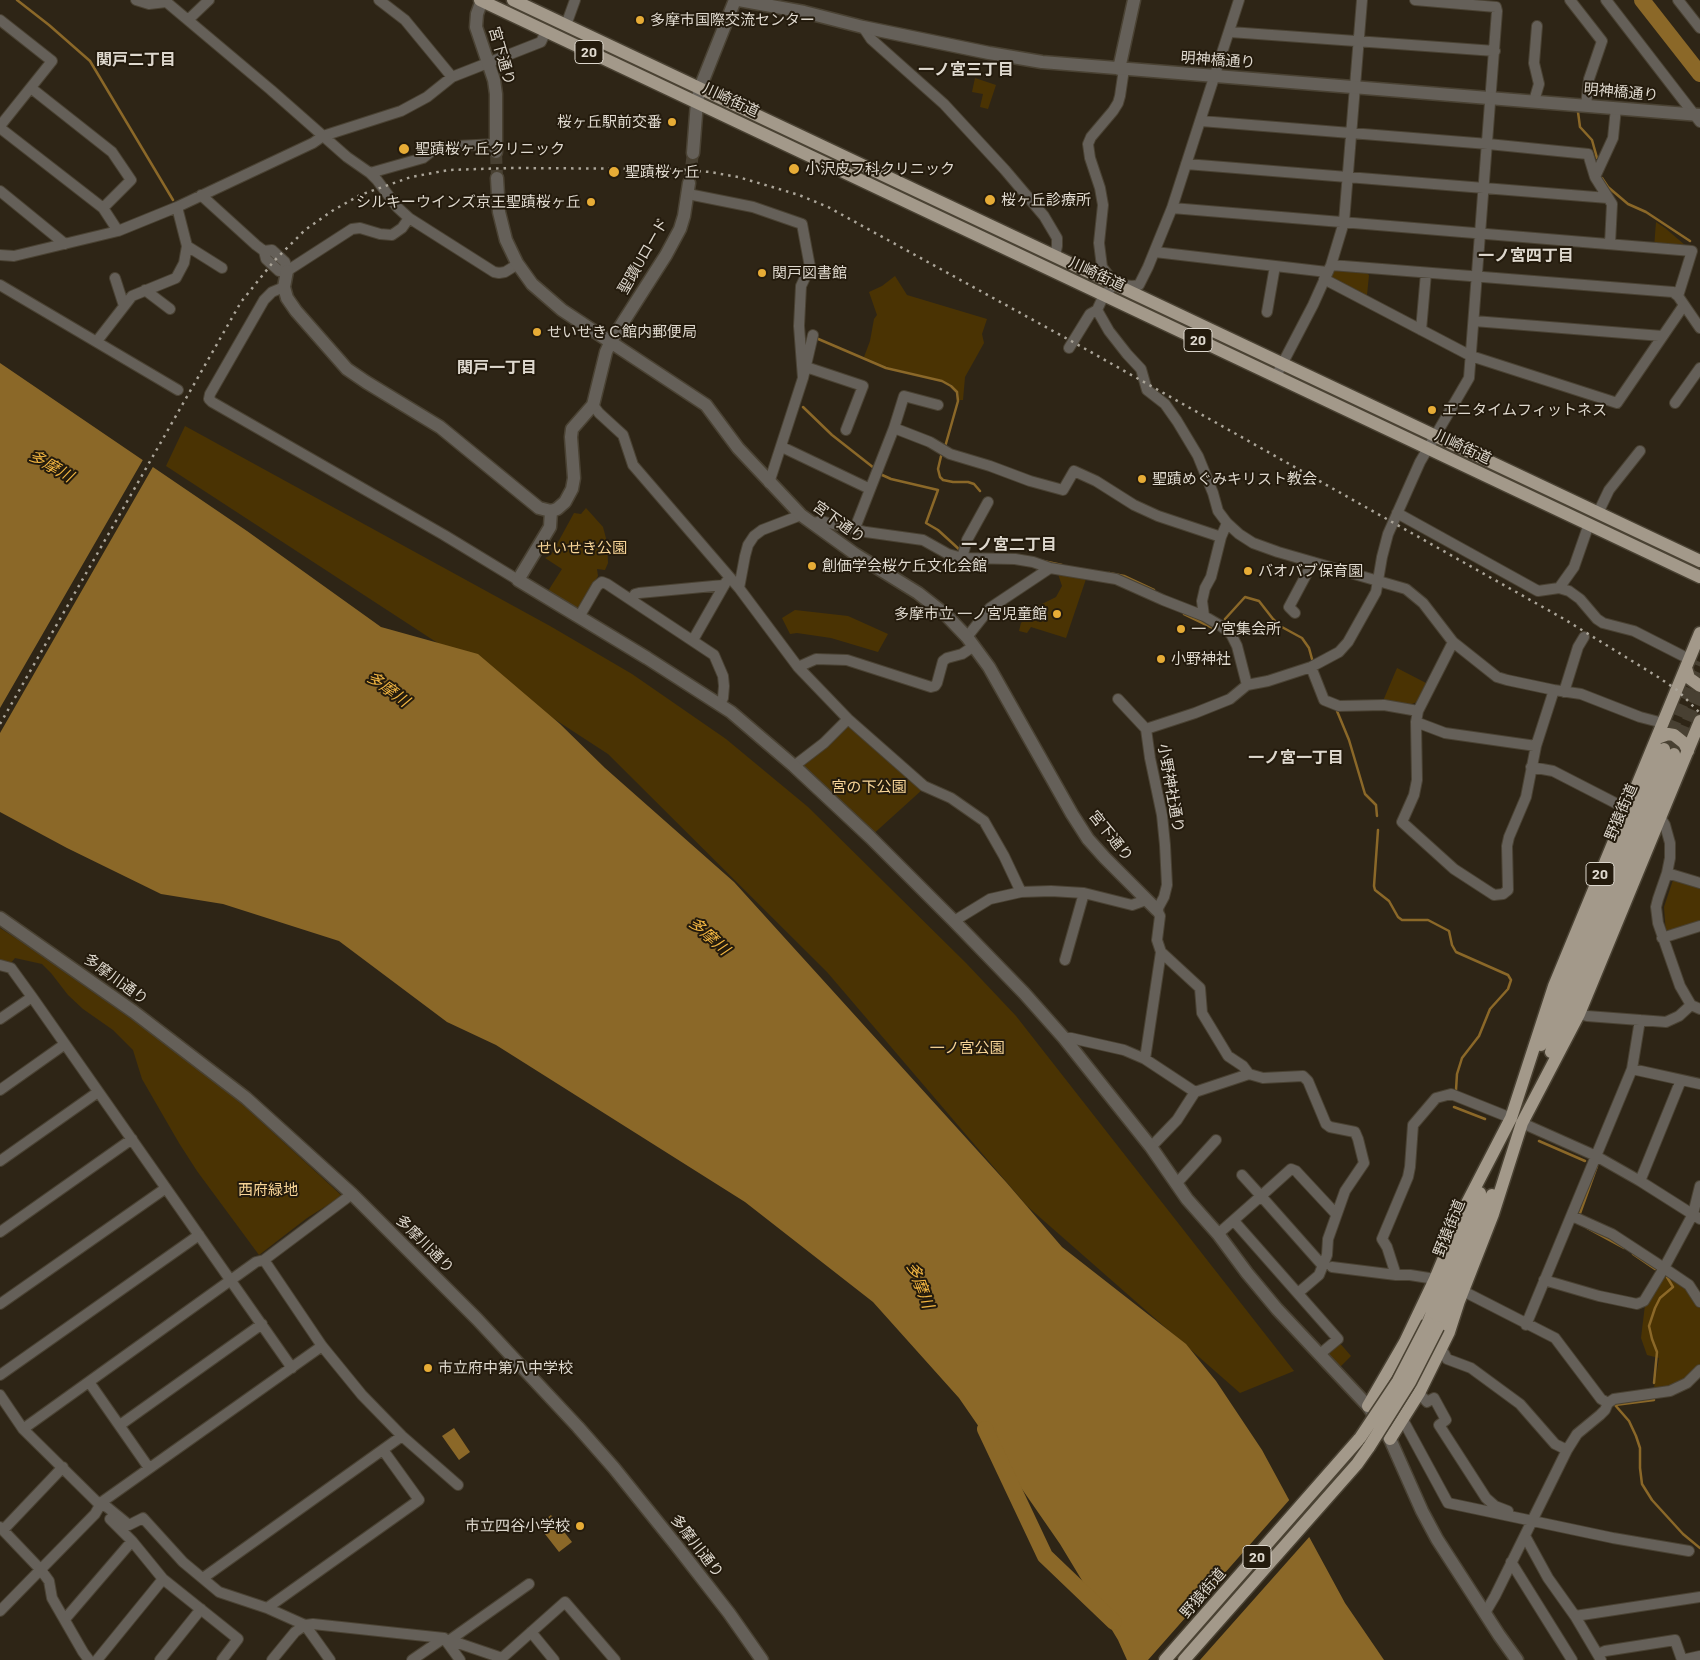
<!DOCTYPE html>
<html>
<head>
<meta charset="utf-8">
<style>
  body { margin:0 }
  canvas { display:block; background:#2e2516 }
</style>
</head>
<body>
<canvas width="1700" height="1660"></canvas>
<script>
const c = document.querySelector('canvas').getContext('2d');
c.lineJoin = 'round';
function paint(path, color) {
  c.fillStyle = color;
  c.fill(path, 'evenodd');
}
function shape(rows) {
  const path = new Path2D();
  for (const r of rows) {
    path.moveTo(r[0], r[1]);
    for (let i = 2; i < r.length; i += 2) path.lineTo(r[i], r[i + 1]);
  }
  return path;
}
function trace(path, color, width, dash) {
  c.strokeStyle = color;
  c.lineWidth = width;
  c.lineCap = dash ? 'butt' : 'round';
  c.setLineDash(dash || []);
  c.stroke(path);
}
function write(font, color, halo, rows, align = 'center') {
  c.font = font + ' Barlow,"Noto Sans JP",sans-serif';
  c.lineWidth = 4;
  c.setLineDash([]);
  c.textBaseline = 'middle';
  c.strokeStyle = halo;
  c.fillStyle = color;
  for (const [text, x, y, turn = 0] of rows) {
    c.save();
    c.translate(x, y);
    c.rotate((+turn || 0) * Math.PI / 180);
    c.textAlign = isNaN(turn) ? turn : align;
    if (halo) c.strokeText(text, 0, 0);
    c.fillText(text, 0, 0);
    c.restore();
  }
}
const green = shape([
  [975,78,996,85,988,109,980,107,983,94,972,92],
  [1656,222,1665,228,1692,251,1654,248],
  [1336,270,1366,272,1369,275,1367,295,1364,297,1333,281,1330,273],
  [895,276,907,295,987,319,982,334,984,343,965,377,963,400,959,400,959,394,952,385,942,380,887,367,864,357,870,341,874,319,877,315,869,292,882,286],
  [185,426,550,626,632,674,726,739,808,807,966,963,1016,1016,1294,1371,1240,1393,1027,1206,827,972,608,754,166,466],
  [586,508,603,527,607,542,608,563,605,570,597,569,598,576,579,609,548,591,562,569,545,558,551,555,574,513,581,514],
  [1057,571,1086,579,1066,638,1031,627,1027,633,1019,631,1021,623,1036,607,1056,597,1062,586],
  [795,610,848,616,888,634,878,652,831,638,797,633,790,634,782,618],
  [1397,668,1426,683,1417,702,1407,706,1383,701],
  [848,719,923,789,870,837,800,768],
  [1674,877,1700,886,1700,923,1666,934,1664,907],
  [0,928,20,941,144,1028,241,1103,342,1196,307,1218,259,1255,197,1171,179,1143,142,1079,133,1050,113,1030,83,1009,68,995,51,973,42,964,15,958,10,964,0,961],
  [1664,1268,1700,1302,1700,1370,1687,1383,1653,1394,1659,1358,1647,1355,1641,1338,1645,1305],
  [1338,1341,1351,1356,1337,1370,1324,1355]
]);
const water = shape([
  [0,363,247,531,381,627,478,654,560,724,605,768,734,882,1006,1182,1062,1247,1186,1344,1216,1381,1262,1450,1345,1603,1384,1660,1127,1660,1118,1640,1060,1544,959,1398,873,1302,745,1202,496,1045,447,1022,339,941,223,904,161,894,67,848,0,812],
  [454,1428,470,1452,459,1460,442,1436],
  [551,1515,572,1542,559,1552,538,1525]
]);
const pier = shape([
  [144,458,154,465,0,733,0,708],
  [1291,1498,1311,1535,1200,1660,1148,1660]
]);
const stream = shape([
  [17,0,49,25,90,61,173,200],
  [1578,112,1580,127,1592,140,1597,158],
  [1602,178,1608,187,1628,204,1646,212,1690,241],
  [816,338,886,368,942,381,951,386,957,392,958,401,945,447],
  [803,407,832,435,874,468],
  [942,452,938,469,940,477,943,480,953,482,968,482,974,484,980,491],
  [880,474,891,479,938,490,926,523,938,530,961,551],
  [1043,561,1062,565],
  [1109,573,1124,576,1154,590],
  [1184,614,1215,629],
  [1225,619,1245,597,1259,601,1273,619,1280,626,1302,638,1309,648,1312,659],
  [1337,711,1349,740,1365,794,1376,805,1377,816],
  [1378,830,1374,886,1375,890,1389,901,1398,917,1402,920,1428,920,1449,931,1452,945,1456,952,1508,975,1511,980,1508,989,1490,1009,1479,1036,1462,1058,1457,1074,1456,1090],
  [1454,1107,1485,1119],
  [1539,1141,1585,1161],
  [1579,1216,1597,1166],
  [1587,1228,1624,1248],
  [1633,1254,1655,1269],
  [1654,1383,1657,1352,1652,1339,1649,1326,1655,1308,1660,1298,1673,1287,1667,1277],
  [1654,1400,1615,1405,1629,1421,1636,1436,1640,1448,1640,1468,1642,1484,1652,1500,1683,1534,1700,1548]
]);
const river = shape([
  [1642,0,1700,74],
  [985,1429,1045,1556,1114,1622]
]);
const tertiaryTunnel = shape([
  [496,152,497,178],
  [689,183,693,153]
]);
const primaryTunnel = shape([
  [1664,749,1700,662],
  [1674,754,1700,691]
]);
const minor = shape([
  [136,0,149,4,166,2],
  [164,0,271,90,347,157,370,173,377,180,397,207,409,218,494,272,499,273,505,272,518,264],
  [379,0,405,20,452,77],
  [1570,0,1602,41,1589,79,1586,105],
  [1606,0,1700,122],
  [1678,0,1700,28],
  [0,20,52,61,0,126],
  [188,20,209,0],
  [566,25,575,0],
  [863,27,871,39,944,104,1005,170,1044,216,1057,238,1057,246,1055,256],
  [1230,32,1495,51],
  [1124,69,1120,96,1118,103,1113,111,1091,137,1088,144,1090,158,1100,188,1103,205,1099,243,1102,267,1115,284,1132,286,1139,285,1148,267,1172,208,1239,0],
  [31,88,112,152,131,180,103,208],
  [1534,101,1539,84,1534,63,1537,26],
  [1201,121,1488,144,1588,154,1595,177],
  [0,128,103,208,118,231],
  [1186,164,1608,198],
  [370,173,423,158,437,147,496,144],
  [0,191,65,244],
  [688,194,753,207,802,224,810,267,801,286,799,326,803,378],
  [201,195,256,245,264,251,272,250,285,262,287,271],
  [1172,208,1692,251,1678,296,1700,328],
  [1610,244,1612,204,1595,177,1613,138,1616,108],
  [187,246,222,268],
  [264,251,266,259,279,271,287,271,352,229,360,228,380,234,392,235,402,228,409,218],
  [1155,252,1327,272],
  [0,255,14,256,118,231,177,207,313,143,323,136,401,111,427,97,452,77,541,42,546,31],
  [1331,265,1673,292,1678,296],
  [115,278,124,306],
  [1324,279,1471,356,1617,403,1684,305],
  [0,285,178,390],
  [284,287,272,292,264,300,210,394,209,399,212,402,444,535,518,580],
  [145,290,170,309],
  [1097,310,1109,331,1127,354,1141,369,1147,390,1165,404,1177,421,1198,456,1213,493,1218,511,1227,523,1239,534,1253,543,1278,552,1406,589,1423,603,1453,642,1497,677,1507,680,1554,690,1581,694,1640,717,1663,723],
  [1267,312,1275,266],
  [1474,321,1662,336],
  [1421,330,1426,273],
  [97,341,132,296,176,278,184,263,187,246,177,207],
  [1069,348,1090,314,1097,310,1104,295,1115,284],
  [806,367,863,386,846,430],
  [1276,376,1313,305,1331,265,1344,222,1362,0],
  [1675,403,1700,368],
  [593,405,599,413,623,435,633,465,739,588,798,667,848,719,924,786,951,798,984,821,1004,856,1021,892],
  [894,428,904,396,938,405],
  [782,447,870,489],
  [769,483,803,378,813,335],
  [1397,513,1538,591,1559,588,1569,591,1580,599,1597,619,1603,623,1634,631,1689,659],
  [1598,513,1609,490,1640,451],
  [813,523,821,521,866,532,923,540,948,554,962,558,1015,559,1033,562,1050,568,1116,579,1163,600,1204,616,1221,626,1231,634,1237,646,1247,685],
  [855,528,894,428,930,442,950,454,990,466,1030,481,1063,490,1074,471,1096,481,1134,505,1158,516,1221,537],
  [962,558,967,540,988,502],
  [739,588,745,556,748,545,754,536,762,530,801,515],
  [1559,588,1574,567,1589,524],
  [632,600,635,594,639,593,724,585],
  [1295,613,1289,607,1313,562],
  [1204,616,1202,601,1205,588,1211,577,1221,537,1227,523],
  [579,617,597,586,602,582,607,584,714,655,723,676,724,686,723,698,719,705],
  [967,637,990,608,1050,568],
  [693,640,726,582],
  [1453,642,1418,711,1416,722,1417,780,1414,795,1402,822,1454,869,1494,895,1503,894,1508,890,1507,846,1509,837,1526,797,1536,746,1554,690],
  [798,667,816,659,847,660,931,687,935,686,937,683,943,661,947,658,962,654,974,646],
  [1311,667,1324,700,1339,706,1384,705,1418,711],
  [1564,692,1578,647,1584,637],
  [1118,699,1146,729],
  [1416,722,1445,733,1536,746],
  [1146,729,1195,713,1230,699,1247,685,1268,681,1311,667,1339,652,1348,642,1376,592,1382,557,1388,534,1420,462,1469,378,1497,11,1496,7,1415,0],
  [1146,729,1150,758,1162,815,1165,845,1167,885,1164,897,1157,910,1160,916,1157,940,1161,952,1200,988,1202,1013,1228,1056,1243,1066,1249,1074,1263,1078,1303,1076,1308,1081,1326,1124,1330,1127,1355,1132,1358,1139,1364,1163,1345,1191,1328,1239,1327,1255,1319,1275,1298,1293],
  [794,766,824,743,848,719],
  [1531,767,1553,771,1627,809],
  [1660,817,1665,825,1670,843,1670,858,1667,873,1658,899,1656,907,1658,923,1680,986,1691,1005,1700,1009],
  [1667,873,1700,883],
  [954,921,990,899,1021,892,1051,891,1084,893,1132,905,1146,900],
  [1662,938,1700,926],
  [1065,960,1084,893],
  [0,965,11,968,32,997,292,1368],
  [1579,1014,1587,1016,1666,1022,1679,1016,1691,1005],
  [0,1019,32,997],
  [1064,1038,1071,1038,1124,1050,1145,1059,1195,1092,1249,1074],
  [1145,1059,1161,952],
  [1632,1069,1700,1084],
  [0,1090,65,1044],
  [1522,1123,1596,1156,1640,1181,1700,1219],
  [1151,1147,1177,1120,1195,1092],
  [0,1161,98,1092],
  [1242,1175,1261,1196,1291,1169,1296,1171,1336,1214],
  [1640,1181,1681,1080],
  [1177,1183,1216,1140],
  [1572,1216,1612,1234,1664,1268,1689,1285,1700,1302],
  [1234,1221,1338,1339,1320,1354],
  [0,1232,132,1139],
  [1218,1234,1261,1196,1323,1266],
  [264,1260,322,1346,362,1395,402,1436,458,1485],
  [1332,1267,1396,1275,1410,1275,1435,1279],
  [1396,1275,1387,1247,1382,1239,1408,1177,1410,1167,1413,1125,1436,1098,1451,1094,1511,1118],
  [1544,1280,1599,1296,1637,1304,1644,1301,1664,1268,1693,1214,1700,1186],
  [1463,1291,1555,1338,1601,1399,1608,1403],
  [0,1304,166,1188],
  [1526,1325,1632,1069,1640,1020],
  [1440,1351,1444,1353,1447,1359,1471,1368,1520,1404,1555,1444,1567,1450],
  [0,1375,199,1235],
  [89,1382,149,1468],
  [1419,1393,1427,1402,1434,1398,1446,1420,1439,1425,1486,1498,1495,1506,1508,1511],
  [0,1395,23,1429,99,1504,107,1507,129,1525,143,1518,183,1562,219,1592,267,1608,305,1625,330,1660],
  [1403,1420,1448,1503,1613,1538,1689,1551],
  [120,1425,262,1324],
  [23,1429,256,1262,264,1260,352,1194],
  [110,1519,132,1541,163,1579,238,1639,222,1660],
  [0,1527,41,1570,49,1581,52,1598,83,1652,89,1660],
  [3,1530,63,1467],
  [1525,1536,1548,1578,1575,1616,1601,1660],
  [1511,1562,1572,1660],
  [203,1578,402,1436],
  [267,1608,419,1500,383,1450],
  [0,1611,95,1514,99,1507,99,1504,322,1346],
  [1485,1613,1495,1596,1567,1450,1577,1434,1600,1415,1605,1410,1608,1403,1614,1399,1670,1391,1687,1383,1700,1370],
  [1575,1616,1700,1597],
  [65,1619,132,1541],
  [531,1632,554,1660],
  [447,1642,458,1643,502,1658,565,1602,615,1660],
  [447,1642,529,1584],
  [1598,1654,1605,1651,1675,1640,1682,1660],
  [97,1660,163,1579],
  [160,1660,201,1609],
  [272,1660,295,1632,305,1625,313,1624,444,1638,460,1660],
  [412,1660,444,1638],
  [1682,1660,1700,1656]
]);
const tertiary = shape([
  [482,0,477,14,476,27,494,80,496,94,496,152],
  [739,0,804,12,863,27,989,53,1042,62,1700,115],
  [1119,69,1134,0],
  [693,153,697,102,700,88,735,0],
  [497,178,499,212,506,240,517,263,532,284,562,310,706,405,738,448,801,515,855,554,918,593,946,615,967,637,989,667,1072,814,1088,839,1105,858,1157,910],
  [287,271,284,287,287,298,296,311,347,369,366,382,440,427,539,508,551,511,557,509,565,502,572,489,574,478,571,437,572,429,593,405,606,352,611,341,666,255,680,229,684,216,689,183],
  [551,511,550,527,518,580,647,658,731,712,794,766,870,837,954,921,1024,993,1064,1038,1151,1147,1187,1199,1218,1234,1247,1273,1277,1309,1368,1406,1374,1415],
  [0,918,134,1012,246,1098,352,1194,477,1319,578,1427,614,1468,676,1545,729,1613,762,1660],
  [1385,1431,1390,1439,1422,1511,1437,1539,1499,1635,1517,1660]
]);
const primary = shape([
  [480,0,1700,577],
  [513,0,1700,561],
  [1686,668,1689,678,1700,686],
  [1657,738,1668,734,1674,735,1684,743,1688,751],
  [1541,1045,1664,749],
  [1551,1052,1674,754],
  [1428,1323,1480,1193],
  [1438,1327,1492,1195],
  [1368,1406,1405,1342,1435,1279,1467,1203,1511,1118,1554,986,1700,633],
  [1390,1439,1419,1393,1449,1332,1459,1301,1493,1214,1522,1123,1579,1014,1700,721],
  [1165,1660,1360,1438],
  [1184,1660,1357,1464,1369,1447]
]);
const rail = shape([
  [0,724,241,302,274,261,305,230,332,211,360,195,411,177,449,170,510,168,676,169,710,172,738,177,779,189,799,195,828,207,1073,342,1564,619,1658,677,1677,690,1700,713]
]);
const primaryBridge = shape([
  [1360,1438,1398,1381,1428,1323],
  [1369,1447,1410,1382,1438,1327]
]);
const markers = [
  [640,20,5,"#e7ac36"],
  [672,122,5,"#e7ac36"],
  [404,149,6,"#e7ac36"],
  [794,169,6,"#e7ac36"],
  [614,172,6,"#e7ac36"],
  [990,200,6,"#e7ac36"],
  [591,202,5,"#e7ac36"],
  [762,273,5,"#e7ac36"],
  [537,332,5,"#e7ac36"],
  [1432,410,5,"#e7ac36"],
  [1142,479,5,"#e7ac36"],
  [812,566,5,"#e7ac36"],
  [1248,571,5,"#e7ac36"],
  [1057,614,5,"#e7ac36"],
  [1181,629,5,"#e7ac36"],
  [1161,659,5,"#e7ac36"],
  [428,1368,5,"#e7ac36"],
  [580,1526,5,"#e7ac36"]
];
const shields = [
  [589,52,28],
  [1198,340,28],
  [1600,874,28],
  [1257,1557,28]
];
const shieldNames = [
  ["20",589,52],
  ["20",1198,340],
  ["20",1600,874],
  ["20",1257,1557]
];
const poiNames = [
  ["多摩市国際交流センター",650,20],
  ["桜ヶ丘駅前交番",662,122,"right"],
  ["聖蹟桜ヶ丘クリニック",415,149],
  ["小沢皮フ科クリニック",805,169],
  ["聖蹟桜ヶ丘",625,172],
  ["桜ヶ丘診療所",1001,200],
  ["シルキーウインズ京王聖蹟桜ヶ丘",581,202,"right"],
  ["関戸図書館",772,273],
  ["せいせきＣ館内郵便局",547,332],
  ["エニタイムフィットネス",1442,410],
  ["聖蹟めぐみキリスト教会",1152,479],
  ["創価学会桜ケ丘文化会館",822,566],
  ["バオバブ保育園",1258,571],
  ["多摩市立 一ノ宮児童館",1047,614,"right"],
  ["一ノ宮集会所",1191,629],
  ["小野神社",1171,659],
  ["市立府中第八中学校",438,1368],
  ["市立四谷小学校",570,1526,"right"]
];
const streetNames = [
  ["宮下通り",502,56,74],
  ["明神橋通り",1218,60,4],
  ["明神橋通り",1621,92,5],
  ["川崎街道",731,100,25],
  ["聖蹟Uロード",643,256,-60],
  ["川崎街道",1097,274,25],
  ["川崎街道",1463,447,25],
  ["宮下通り",839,522,36],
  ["小野神社通り",1171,788,80],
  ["野猿街道",1621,812,-67],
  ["宮下通り",1111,836,51],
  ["多摩川通り",116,979,36],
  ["野猿街道",1449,1228,-68],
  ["多摩川通り",425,1244,45],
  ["多摩川通り",697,1546,52],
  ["野猿街道",1203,1593,-49]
];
const parkNames = [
  ["せいせき公園",582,548],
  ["宮の下公園",869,787],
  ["一ノ宮公園",967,1048],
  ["西府緑地",268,1190]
];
const neighbourhoodNames = [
  ["関戸二丁目",136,60],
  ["一ノ宮三丁目",966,70],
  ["一ノ宮四丁目",1526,256],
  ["関戸一丁目",497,368],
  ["一ノ宮二丁目",1009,545],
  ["一ノ宮一丁目",1296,758]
];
const waterNames = [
  ["多摩川",51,466,30],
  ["多摩川",388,689,36],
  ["多摩川",709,936,42],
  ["多摩川",920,1285,69]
];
paint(green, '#4a3303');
paint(water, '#8b6828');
paint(pier, '#2e2516');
trace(stream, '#8b6828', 2.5);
trace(river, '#8b6828', 16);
trace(tertiaryTunnel, '#484032', 12, [12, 6]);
trace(primaryTunnel, '#484032', 12, [12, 6]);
trace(minor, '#4a4233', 12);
trace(tertiary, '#4a4233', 15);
trace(primary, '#4a4233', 15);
trace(minor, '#656059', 10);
trace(tertiary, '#656059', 12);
trace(primary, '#a3998a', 12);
trace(rail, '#aba599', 2.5, [2.5, 5]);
trace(primaryBridge, '#4a4233', 15, []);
trace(primaryBridge, '#a3998a', 12);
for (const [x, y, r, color] of markers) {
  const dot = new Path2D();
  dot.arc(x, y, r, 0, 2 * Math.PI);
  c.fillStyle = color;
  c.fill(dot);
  trace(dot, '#241b0d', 2);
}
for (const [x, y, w] of shields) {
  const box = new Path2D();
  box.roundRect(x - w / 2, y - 11.5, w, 23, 4);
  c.fillStyle = '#241b0d';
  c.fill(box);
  trace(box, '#ded8ce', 1);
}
write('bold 14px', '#ded8ce', null, shieldNames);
write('15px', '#ded8ce', '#241b0d', poiNames, 'left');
write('15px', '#ded8ce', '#241b0d', streetNames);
write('15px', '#f7d497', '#241b0d', parkNames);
write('bold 16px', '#ded8ce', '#241b0d', neighbourhoodNames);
write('italic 16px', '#f1b541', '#241b0d', waterNames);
</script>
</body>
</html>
